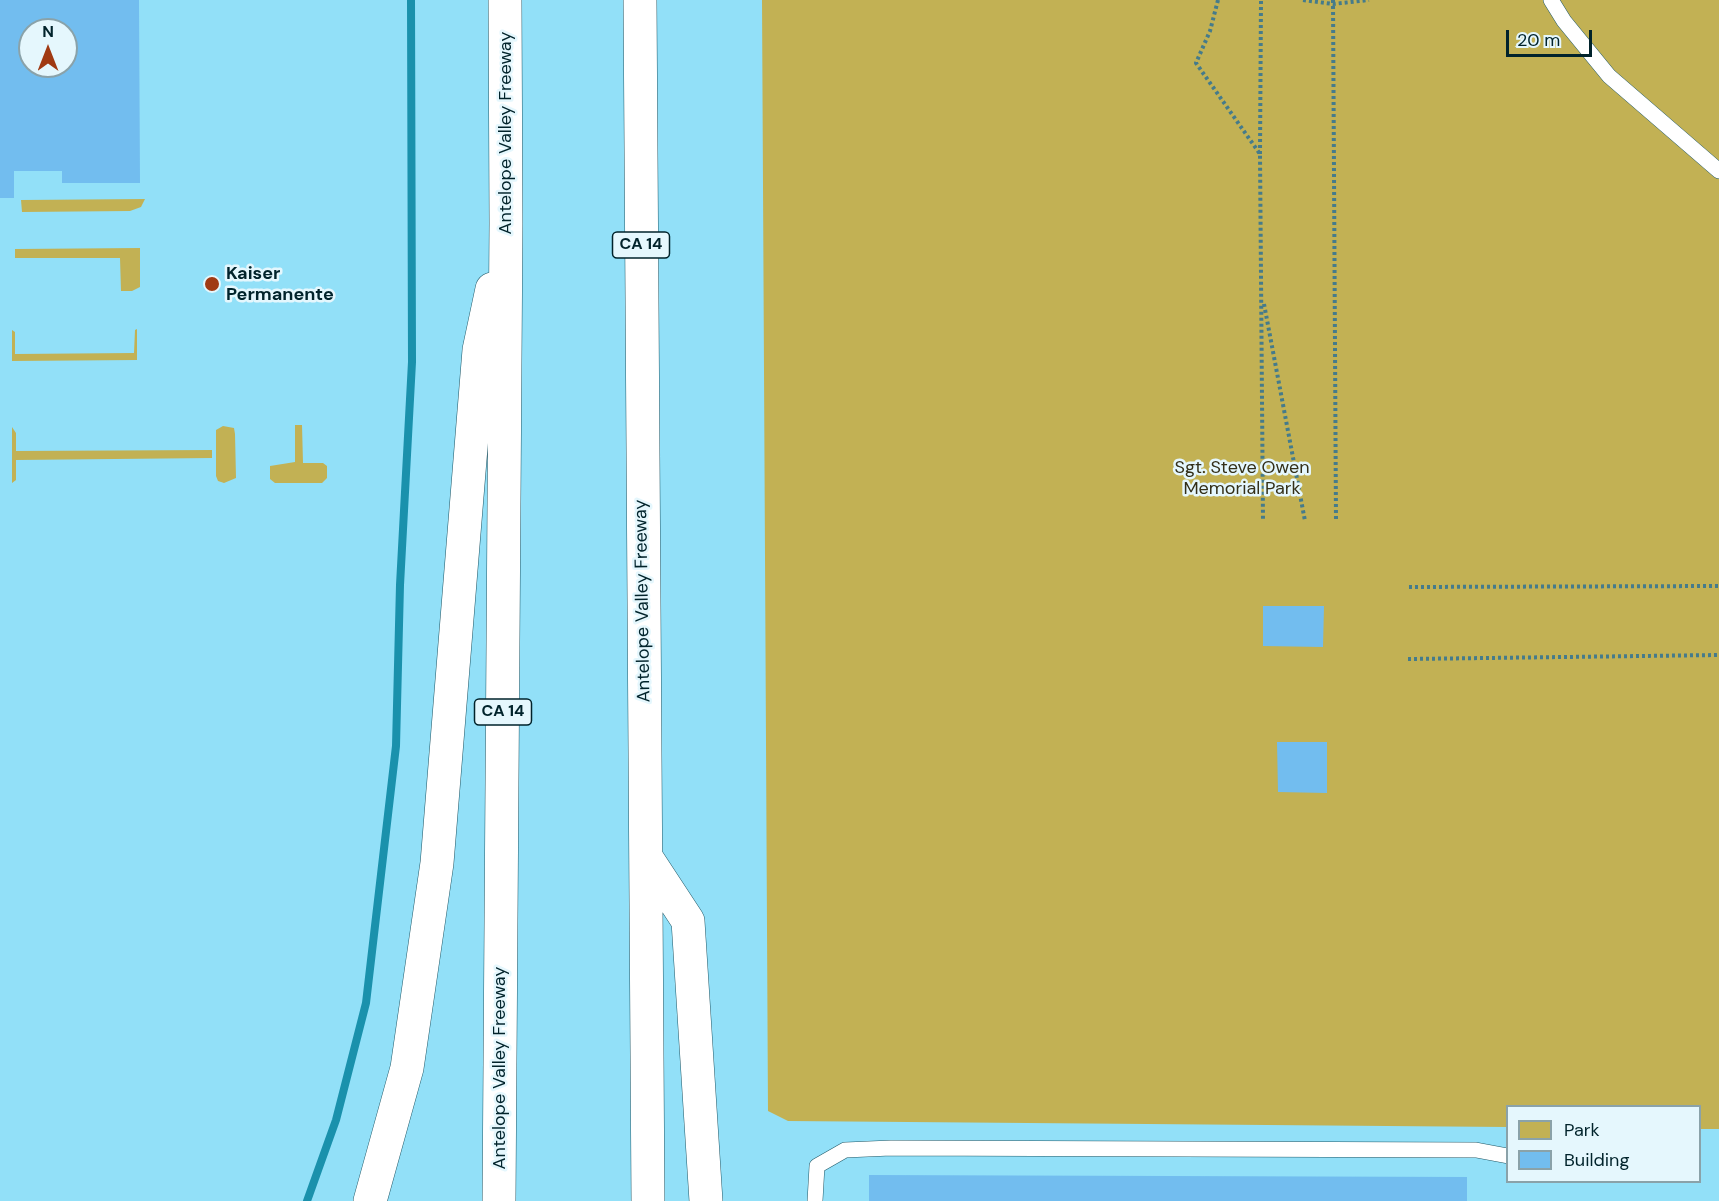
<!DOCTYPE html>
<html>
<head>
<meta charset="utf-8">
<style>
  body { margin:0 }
  #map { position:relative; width:1719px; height:1201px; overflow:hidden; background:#92e0f8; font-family:"DM Sans",sans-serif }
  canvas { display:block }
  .legend { position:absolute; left:1506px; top:1105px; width:195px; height:78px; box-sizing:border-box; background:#e5f7fd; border:2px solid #8aa2a9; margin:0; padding:8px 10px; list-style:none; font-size:18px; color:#01232b }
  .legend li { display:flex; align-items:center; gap:12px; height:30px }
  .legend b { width:30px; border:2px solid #8aa2a9 }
  .north { position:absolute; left:18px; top:18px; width:60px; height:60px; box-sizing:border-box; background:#e5f7fd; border:2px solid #8aa2a9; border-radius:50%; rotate:0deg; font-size:16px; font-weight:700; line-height:24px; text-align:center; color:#01232b }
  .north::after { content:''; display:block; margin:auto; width:21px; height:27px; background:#a03a13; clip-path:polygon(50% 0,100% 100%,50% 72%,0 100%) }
  .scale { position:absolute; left:1506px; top:30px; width:86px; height:27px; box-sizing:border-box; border:3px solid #01232b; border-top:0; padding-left:8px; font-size:18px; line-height:21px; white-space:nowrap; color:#01232b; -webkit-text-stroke:4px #e5f7fd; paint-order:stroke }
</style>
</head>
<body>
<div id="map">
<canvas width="1719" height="1201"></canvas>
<ul class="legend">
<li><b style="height:16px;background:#c2b154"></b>Park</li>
<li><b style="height:16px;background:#72bdef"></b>Building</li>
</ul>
<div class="north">N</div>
<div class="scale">20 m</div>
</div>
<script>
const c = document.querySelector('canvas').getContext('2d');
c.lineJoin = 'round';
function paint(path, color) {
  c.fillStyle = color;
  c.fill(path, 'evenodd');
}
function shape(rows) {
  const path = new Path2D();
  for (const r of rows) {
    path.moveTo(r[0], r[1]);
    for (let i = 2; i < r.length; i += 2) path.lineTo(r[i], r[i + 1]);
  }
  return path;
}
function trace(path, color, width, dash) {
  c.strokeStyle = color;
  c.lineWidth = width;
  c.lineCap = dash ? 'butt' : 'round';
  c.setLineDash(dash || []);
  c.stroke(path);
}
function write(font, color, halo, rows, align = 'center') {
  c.font = font + ' "DM Sans",sans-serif';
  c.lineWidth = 5;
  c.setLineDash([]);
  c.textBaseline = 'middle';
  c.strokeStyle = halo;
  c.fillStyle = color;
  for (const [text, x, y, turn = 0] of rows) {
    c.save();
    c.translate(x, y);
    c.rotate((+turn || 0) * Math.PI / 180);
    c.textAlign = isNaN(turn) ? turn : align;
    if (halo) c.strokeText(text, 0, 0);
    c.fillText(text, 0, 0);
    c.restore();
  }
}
const green = shape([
  [762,0,1719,0,1719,1129,1700,1129,1700,1106,1508,1106,1507,1127,788,1121,768,1111],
  [145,199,141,207,130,211,22,212,21,200],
  [140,248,140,287,132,291,121,291,120,258,15,258,15,249],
  [137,329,137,360,12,361,12,330,15,332,15,354,134,353,135,330],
  [295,425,302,425,303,463,323,463,327,466,327,478,322,483,275,483,270,479,270,466,295,462],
  [223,426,234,428,235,434,236,478,224,483,218,481,216,476,216,430],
  [12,427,16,433,16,451,212,450,212,458,16,460,16,480,12,483]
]);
const stream = shape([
  [307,1201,336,1120,366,1003,396,746,400,585,412,362,411,0]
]);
const building = shape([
  [0,0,139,0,140,183,62,183,62,171,14,171,14,198,0,198],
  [30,30,66,30,66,66,30,66],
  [1263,606,1324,606,1323,647,1263,646],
  [1277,742,1327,742,1327,793,1278,792],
  [869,1175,1467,1177,1467,1201,869,1201]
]);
const path = shape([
  [1218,0,1210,31,1196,63,1260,154,1263,521],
  [1303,0,1333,4,1369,0],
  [1333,0,1336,521],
  [1260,154,1261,0],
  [1264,304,1305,521],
  [1409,587,1719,586],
  [1408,659,1719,655]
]);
const lane = shape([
  [1551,0,1564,21,1609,76,1719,171],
  [815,1201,817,1166,845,1150,891,1148,1476,1150,1508,1156]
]);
const highway = shape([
  [640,0,648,1201],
  [646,857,688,921,706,1201],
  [370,1201,407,1068,437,863,479,350,492,289],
  [499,1201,506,223,505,0]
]);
const markers = [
  [212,284,8,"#a03a13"]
];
const shields = [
  [641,245,57],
  [503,712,57]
];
const shieldNames = [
  ["CA 14",641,245],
  ["CA 14",503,712]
];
const streetNames = [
  ["Antelope Valley Freeway",506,133,-90],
  ["Antelope Valley Freeway",643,601,-91],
  ["Antelope Valley Freeway",500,1068,-90]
];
const poiNames = [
  ["Kaiser",226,274],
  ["Permanente",226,295]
];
const parkNames = [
  ["Sgt. Steve Owen",1242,468],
  ["Memorial Park",1242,489]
];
paint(green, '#c2b154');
trace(stream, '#1a91ac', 8);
paint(building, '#72bdef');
trace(lane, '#215867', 16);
trace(highway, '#215867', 34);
trace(path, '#457b8b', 4, [3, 3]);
trace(lane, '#fff', 15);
trace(highway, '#fff', 33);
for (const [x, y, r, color] of markers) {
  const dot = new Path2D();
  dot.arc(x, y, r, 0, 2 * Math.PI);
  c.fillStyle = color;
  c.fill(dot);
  trace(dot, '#e5f7fd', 2);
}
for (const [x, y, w] of shields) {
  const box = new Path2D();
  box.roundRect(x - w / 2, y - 13, w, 26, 4.5);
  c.fillStyle = '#e5f7fd';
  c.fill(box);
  trace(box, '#01232b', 1.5);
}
write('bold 16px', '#01232b', null, shieldNames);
write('18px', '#01232b', '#e5f7fd', streetNames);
write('bold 18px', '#01232b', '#e5f7fd', poiNames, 'left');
write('18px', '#332f18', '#e5f7fd', parkNames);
</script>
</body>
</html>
